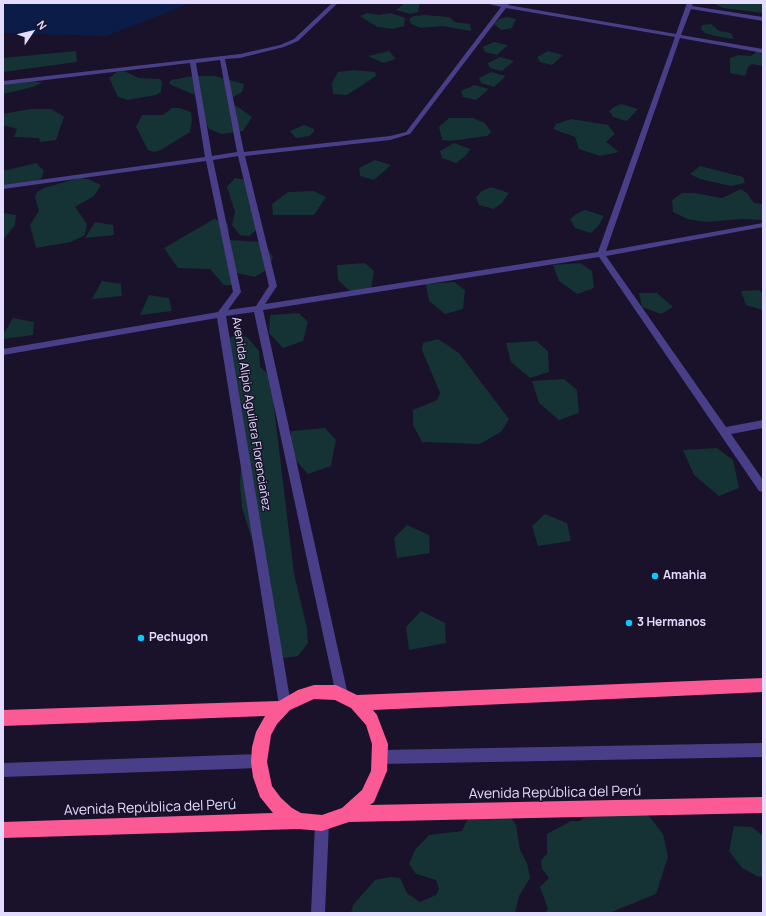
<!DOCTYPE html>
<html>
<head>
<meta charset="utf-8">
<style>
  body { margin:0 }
  #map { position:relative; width:766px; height:916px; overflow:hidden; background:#19122a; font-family:Manrope,sans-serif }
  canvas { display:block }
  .frame { position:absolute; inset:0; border:4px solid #e4dcfe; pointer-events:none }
  .north { position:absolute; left:12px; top:12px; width:40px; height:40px; -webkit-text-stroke:3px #19122a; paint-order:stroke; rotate:55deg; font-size:11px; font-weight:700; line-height:16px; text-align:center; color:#e4dcfe }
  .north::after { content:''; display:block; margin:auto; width:14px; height:18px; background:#e4dcfe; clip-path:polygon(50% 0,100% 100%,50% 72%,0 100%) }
</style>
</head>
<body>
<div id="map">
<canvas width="766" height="916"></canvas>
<div class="frame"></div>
<div class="north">N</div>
</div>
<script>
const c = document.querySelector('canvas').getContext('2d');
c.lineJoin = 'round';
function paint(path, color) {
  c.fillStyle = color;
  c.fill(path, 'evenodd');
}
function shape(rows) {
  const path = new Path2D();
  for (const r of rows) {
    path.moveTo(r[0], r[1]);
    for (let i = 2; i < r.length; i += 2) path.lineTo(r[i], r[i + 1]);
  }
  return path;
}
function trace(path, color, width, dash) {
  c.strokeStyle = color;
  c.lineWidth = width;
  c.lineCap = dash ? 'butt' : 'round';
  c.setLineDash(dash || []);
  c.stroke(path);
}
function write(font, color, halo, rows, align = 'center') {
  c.font = font + ' Manrope,sans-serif';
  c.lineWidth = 3;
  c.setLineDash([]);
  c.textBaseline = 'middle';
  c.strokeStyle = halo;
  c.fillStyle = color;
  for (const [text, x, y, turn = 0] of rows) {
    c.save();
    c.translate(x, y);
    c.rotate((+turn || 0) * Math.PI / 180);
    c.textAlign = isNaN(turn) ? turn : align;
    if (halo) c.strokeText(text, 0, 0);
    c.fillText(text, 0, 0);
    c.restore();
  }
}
const green = shape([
  [405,3,420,3,418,12,410,14,396,10],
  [713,3,763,3,763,13,723,8],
  [367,13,379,15,391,13,405,18,404,26,393,29,377,27,360,16],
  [424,15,449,17,455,22,470,24,471,31,443,26,421,28,411,24,409,19,414,16],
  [507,17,516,19,512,28,501,30,494,24,499,19],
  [711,24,719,31,731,33,734,39,715,36,705,33,701,29,702,25],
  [494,42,508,45,497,55,485,52,483,47],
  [759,50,763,50,763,66,752,64,748,67,745,76,730,73,730,58,738,55,751,56],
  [76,51,77,62,3,72,3,58],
  [389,51,396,59,383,63,368,56],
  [548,51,563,55,552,65,540,62,537,57],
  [500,57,514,61,502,71,490,68,488,63],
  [353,70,375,72,376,76,347,95,333,94,332,83,338,72],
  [124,71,139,78,160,79,162,82,161,92,156,95,128,100,118,97,109,78,117,72],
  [491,72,506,76,494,87,481,83,479,78],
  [193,76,215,76,244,84,242,92,228,100,252,117,243,131,221,134,209,129,199,110,199,103,195,95,169,84,171,80],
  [30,80,42,83,33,87,3,94,3,85],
  [474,85,489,89,476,100,463,97,461,91],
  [621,104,638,109,627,121,613,117,609,111,614,107],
  [172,108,179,108,191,112,192,120,190,132,161,150,154,152,148,150,136,127,142,115,163,115],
  [30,109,52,109,64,117,56,140,40,142,39,138,14,137,17,129,3,125,3,114],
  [449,118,473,118,485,123,491,132,487,136,450,141,442,140,439,127],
  [571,119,608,125,615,134,606,142,619,152,600,156,579,149,575,137,553,129,556,124],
  [304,125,314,129,314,132,309,136,296,138,290,131],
  [454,143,471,149,464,157,456,163,442,158,440,151],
  [375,160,391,165,374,180,360,176,359,168],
  [36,163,44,171,41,179,21,186,3,187,3,171],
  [700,166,743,177,745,183,731,186,700,179,690,174],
  [79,178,88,179,101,185,94,196,75,207,87,224,85,235,71,242,36,248,30,225,39,211,35,197,37,192,44,188],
  [235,178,242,179,251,187,261,226,249,236,240,235,232,225,235,212,227,187],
  [491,187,509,193,502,203,494,209,479,205,476,197,482,191],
  [741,189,747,193,754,203,763,204,763,220,742,219,706,222,688,219,673,212,672,200,682,193,695,193,722,198],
  [314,191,326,197,314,215,273,215,272,204,288,192],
  [585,210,604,216,598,226,591,233,575,228,570,219,576,214],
  [3,213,16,215,15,225,3,240],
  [214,219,228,224,229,240,263,242,273,257,269,268,255,277,232,272,234,285,224,285,210,269,178,268,164,248],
  [95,222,113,225,114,235,85,238],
  [365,263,374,271,371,288,352,293,338,280,337,265],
  [580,263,592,271,594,288,577,294,559,281,553,265],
  [102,281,121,284,122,296,92,299],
  [454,282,465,290,463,309,445,314,429,301,426,284],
  [759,290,763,293,763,310,746,305,741,291],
  [639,293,657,293,673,307,661,314,642,307],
  [149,295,169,298,172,311,140,315],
  [299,313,308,322,303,341,283,348,269,333,270,315],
  [13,318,34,322,33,335,3,339,3,335],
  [240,334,248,338,259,351,260,367,268,374,273,399,294,574,307,628,308,643,298,656,284,658,272,635,259,562,242,508,240,484,243,426,227,344,231,337],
  [438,339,459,353,509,419,502,431,480,444,422,442,413,425,413,410,437,400,440,393,422,350,423,343],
  [536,341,548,351,549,372,530,378,511,362,506,343],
  [564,379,577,390,579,413,559,420,539,403,532,381],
  [325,428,336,440,331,466,308,474,291,455,291,431],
  [717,448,733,460,739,488,719,496,694,475,683,450],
  [545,514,567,523,571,541,538,546,532,526],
  [407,525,429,535,430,553,397,558,394,538],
  [421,611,445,623,446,643,409,650,406,627],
  [619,800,649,816,663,834,668,857,656,894,609,913,545,913,548,909,540,887,549,878,542,869,541,860,547,854,547,834,571,821,580,821,593,809],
  [506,810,516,825,520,850,527,863,530,878,519,896,515,913,351,913,353,905,375,880,390,877,400,878,407,893,420,902,436,895,439,889,436,880,416,874,409,864,415,850,429,835,462,831,470,814],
  [734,826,752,827,763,836,763,877,757,876,742,868,729,851]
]);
const water = shape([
  [3,3,191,3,106,36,3,33]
]);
const minor = shape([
  [332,3,338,3,298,41,284,47,240,58,225,59,244,152,390,136,406,132,501,7,485,3,510,3,508,5,676,34,687,3,693,3,692,6,763,17,763,21,691,9,681,35,763,49,763,53,680,38,606,251,763,223,763,227,606,256,726,427,763,420,763,428,731,434,763,480,763,492,759,491,599,257,263,310,348,695,346,699,342,701,338,699,336,695,254,312,226,316,291,705,289,709,285,711,281,709,279,705,217,318,3,355,3,349,218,312,233,292,206,161,3,189,3,185,205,157,190,63,3,85,3,81,240,54,280,45,294,39,332,3],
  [506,8,675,37,598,252,265,304,277,286,245,156,390,140,410,134,506,8],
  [220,60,237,152,212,156,196,63,220,60],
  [238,156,269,286,256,306,228,310,241,292,213,160,238,156],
  [763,743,763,757,381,764,376,762,374,757,376,752,381,750,763,743],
  [259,754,264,756,266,761,264,766,259,768,3,777,3,763,259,754],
  [322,816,327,818,329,823,325,913,311,913,315,823,317,818,322,816]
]);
const highway = shape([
  [763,678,763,692,373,710,377,715,388,744,387,771,374,802,370,805,763,797,763,813,349,822,322,831,298,829,3,838,3,822,273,813,260,797,253,777,251,762,252,747,256,732,265,716,3,726,3,710,279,701,298,690,314,685,336,685,357,695,763,678],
  [314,699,335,700,351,708,366,725,372,744,371,771,362,790,342,808,322,815,301,813,292,808,281,798,272,786,267,762,271,735,277,724,290,710,314,699]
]);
const markers = [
  [655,576,4,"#0dc8fa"],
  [629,623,4,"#0dc8fa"],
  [141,638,4,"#0dc8fa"]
];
const streetNames = [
  ["Avenida Alipio Aguilera Florenciañez",251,414,81]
];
const poiNames = [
  ["Amahia",663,576],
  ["3 Hermanos",637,623],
  ["Pechugon",149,638]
];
const nearStreetnames = [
  ["Avenida República del Perú",555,793,-1],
  ["Avenida República del Perú",150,808,-2]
];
paint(green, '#153234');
paint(water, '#0c1c49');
paint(minor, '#493e88');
paint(highway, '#fb5a95');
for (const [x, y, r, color] of markers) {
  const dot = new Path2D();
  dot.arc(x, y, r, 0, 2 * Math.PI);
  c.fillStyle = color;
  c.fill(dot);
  trace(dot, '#19122a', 1.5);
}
write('12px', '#e4dcfe', '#19122a', streetNames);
write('bold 12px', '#e4dcfe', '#19122a', poiNames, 'left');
write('14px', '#e4dcfe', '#19122a', nearStreetnames);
</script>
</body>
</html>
